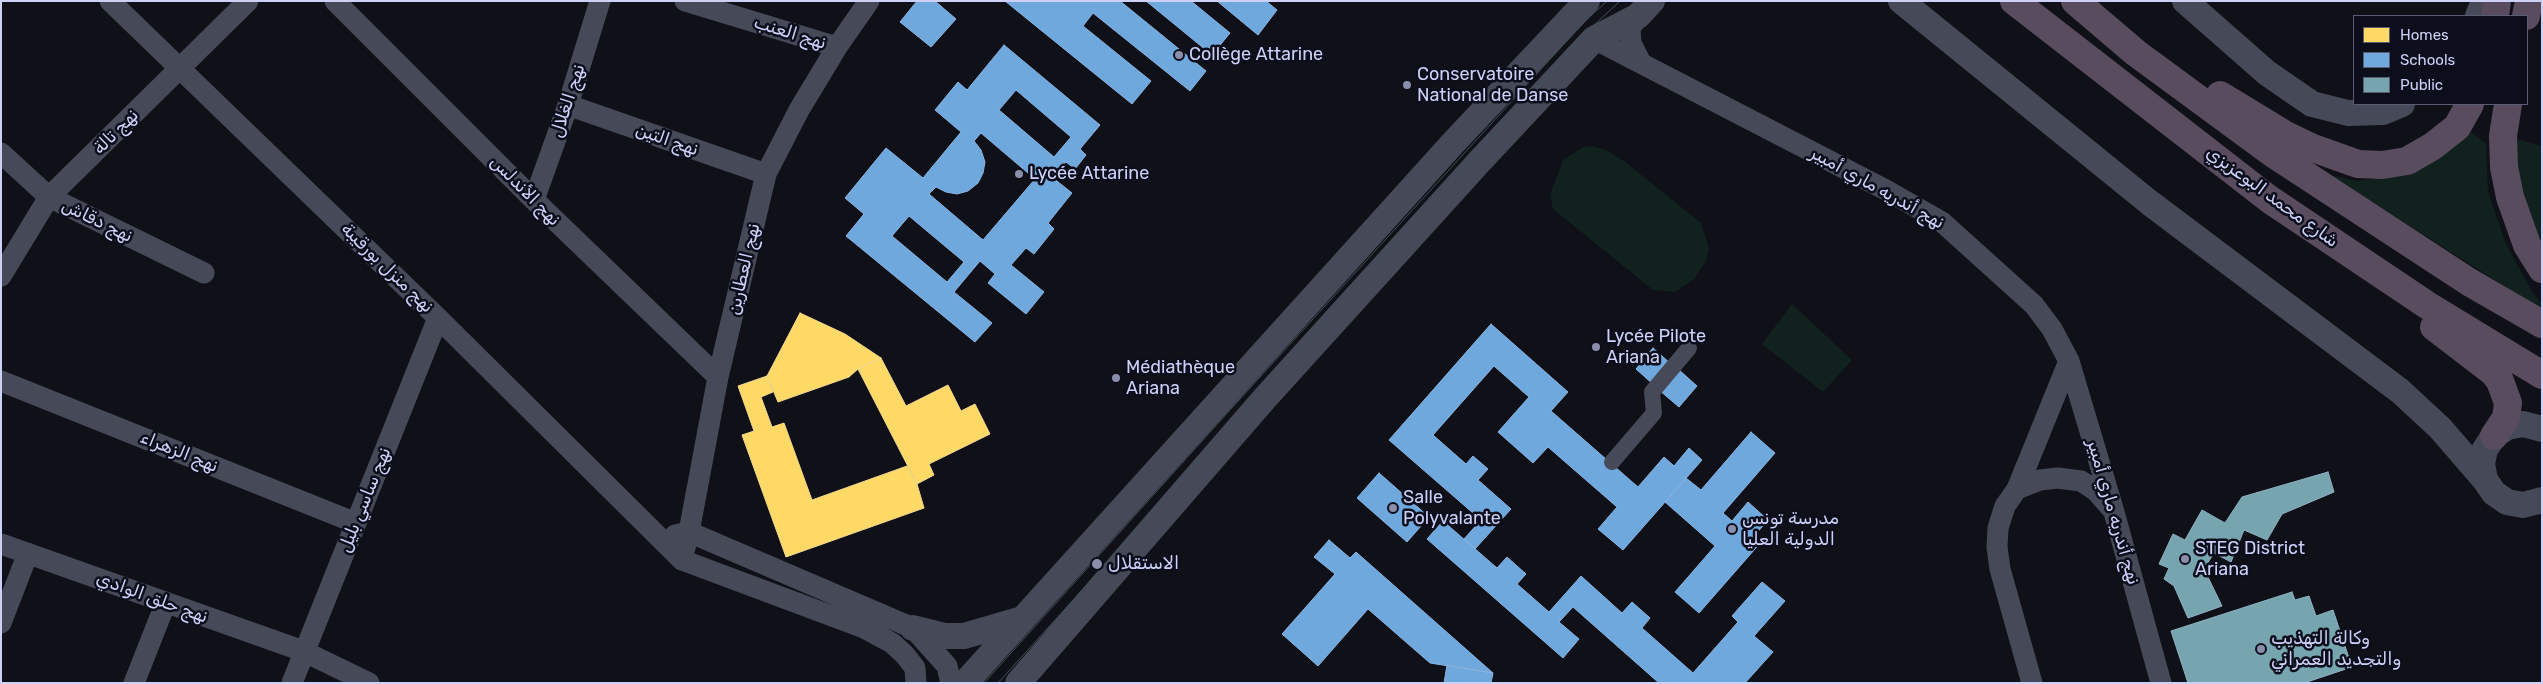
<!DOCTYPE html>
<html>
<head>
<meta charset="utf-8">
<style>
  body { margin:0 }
  #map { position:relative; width:2543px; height:684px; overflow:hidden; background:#101118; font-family:Rubik,sans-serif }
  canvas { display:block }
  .frame { position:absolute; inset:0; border:2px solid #cdd1f8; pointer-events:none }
  .legend { position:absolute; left:2353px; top:15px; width:175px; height:90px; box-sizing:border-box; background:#0d0e1b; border:1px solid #5a5c73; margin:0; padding:6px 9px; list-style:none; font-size:15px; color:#cdd1f8 }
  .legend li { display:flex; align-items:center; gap:10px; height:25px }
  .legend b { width:25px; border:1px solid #5a5c73 }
</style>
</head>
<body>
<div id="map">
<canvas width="2543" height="684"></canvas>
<div class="frame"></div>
<ul class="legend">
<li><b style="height:14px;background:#ffd966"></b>Homes</li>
<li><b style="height:14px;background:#6fa8dc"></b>Schools</li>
<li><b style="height:14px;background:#76a5af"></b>Public</li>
</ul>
</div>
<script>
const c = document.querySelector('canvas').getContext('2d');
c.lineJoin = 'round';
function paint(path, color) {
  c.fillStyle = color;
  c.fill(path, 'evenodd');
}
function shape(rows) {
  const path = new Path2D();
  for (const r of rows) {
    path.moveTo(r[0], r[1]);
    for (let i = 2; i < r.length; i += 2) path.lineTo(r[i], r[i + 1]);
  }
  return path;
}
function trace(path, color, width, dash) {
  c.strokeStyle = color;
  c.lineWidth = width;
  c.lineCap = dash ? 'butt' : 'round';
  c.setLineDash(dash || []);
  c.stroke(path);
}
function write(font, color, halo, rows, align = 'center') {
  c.font = font + ' Rubik,Vazirmatn,sans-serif';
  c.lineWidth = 5;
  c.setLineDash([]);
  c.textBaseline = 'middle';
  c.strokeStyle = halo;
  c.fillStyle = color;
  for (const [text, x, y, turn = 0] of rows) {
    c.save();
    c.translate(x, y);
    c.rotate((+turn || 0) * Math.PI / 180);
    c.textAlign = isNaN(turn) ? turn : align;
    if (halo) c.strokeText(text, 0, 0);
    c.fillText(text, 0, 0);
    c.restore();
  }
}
const green = shape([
  [2463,126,2486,144,2488,192,2506,244,2531,290,2542,304,2542,310,2330,175,2357,181,2399,176],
  [2508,137,2542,146,2542,254,2532,239],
  [1592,146,1606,150,1624,161,1701,223,1709,248,1707,259,1694,279,1675,292,1653,290,1553,209,1550,195,1563,160,1583,147],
  [1792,304,1852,360,1823,392,1762,344]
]);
const homes = shape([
  [800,313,845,334,881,358,858,369,849,377,778,402,767,376,800,313],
  [881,358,906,406,948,385,961,411,975,404,990,434,929,464,934,475,917,484,858,369,881,358],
  [767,376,773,392,761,397,772,427,784,423,812,500,907,466,917,484,924,508,786,557,742,435,754,431,738,386,767,376]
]);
const schools = shape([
  [917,1,935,1,956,19,931,47,900,22,917,1],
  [1005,1,1120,1,1206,71,1190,91,1093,13,1083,26,1151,81,1132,104,1005,1],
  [1146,1,1191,1,1230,33,1212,55,1146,1],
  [1217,1,1266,1,1277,10,1258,35,1217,1],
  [1004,45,1100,125,1080,149,1086,155,1075,169,1066,162,1053,178,1072,193,1048,223,1054,229,1034,254,1026,248,1011,265,1044,292,1026,314,988,283,995,274,980,261,954,292,992,323,975,342,846,236,864,214,845,198,886,148,923,178,961,132,935,110,958,82,967,90,1004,45],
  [1016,90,1071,137,1054,157,999,110,1016,90],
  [981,133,1035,179,983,240,929,194,936,187,946,192,957,194,968,191,978,183,983,173,985,162,981,150,974,141,981,133],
  [909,216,964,262,947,282,892,236,909,216],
  [1491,324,1568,392,1551,411,1638,487,1664,457,1674,466,1689,448,1702,460,1623,550,1598,529,1617,507,1548,447,1533,463,1498,432,1529,397,1494,366,1433,435,1466,464,1473,456,1488,469,1478,480,1511,509,1475,549,1464,539,1481,520,1389,440,1491,324],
  [1653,348,1671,364,1654,385,1636,369,1653,348],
  [1678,369,1697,386,1679,407,1659,390,1678,369],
  [1751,432,1775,453,1723,513,1732,521,1748,502,1768,520,1755,535,1762,541,1699,613,1675,592,1715,546,1665,502,1686,478,1701,490,1751,432],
  [1379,473,1429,517,1407,542,1357,498,1379,473],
  [1443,521,1497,568,1507,557,1526,574,1517,584,1549,612,1581,576,1622,613,1632,602,1650,618,1642,628,1693,673,1738,622,1732,616,1762,582,1785,601,1754,636,1773,652,1745,683,1659,683,1573,607,1559,622,1579,639,1563,658,1427,539,1443,521],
  [1329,540,1350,558,1356,552,1493,673,1430,663,1368,609,1318,666,1282,634,1335,574,1314,557,1329,540],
  [1447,665,1493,673,1491,683,1444,683,1447,665]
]);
const public = shape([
  [2328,472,2334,492,2282,514,2267,540,2244,530,2231,562,2214,553,2204,569,2222,606,2188,618,2174,586,2164,579,2169,568,2159,564,2173,534,2185,540,2202,510,2225,523,2242,497,2328,472],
  [2292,592,2295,600,2309,596,2316,616,2333,610,2352,667,2304,683,2188,683,2171,631,2292,592]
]);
const pedestrian = shape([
  [1612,462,1654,413,1652,392,1689,348]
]);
const minor = shape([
  [110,1,438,318,682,560,864,628,892,643,905,655,915,668,916,683],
  [335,1,534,200,718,377],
  [685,1,837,47],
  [1638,16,1630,29,1631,43,1641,63],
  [1594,39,1886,190,1942,222,2034,305,2052,329,2069,361,2114,512,2161,683],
  [568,105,766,174],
  [1,153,49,197,204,273],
  [534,200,568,105,600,1],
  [1,276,49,197,248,1],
  [1,381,356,523],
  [2017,489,2069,361],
  [675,535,689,532,913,628,947,666,951,683],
  [1,544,303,651,369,683],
  [682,560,689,532,718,377,766,174,799,110,837,47,869,1],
  [1,623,28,553],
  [134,683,166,602],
  [292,683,438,318],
  [2032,683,2000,569,1997,547,1998,528,2005,506,2017,489,2040,480,2058,478,2081,481,2096,491,2111,508]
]);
const tertiary = shape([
  [1901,1,2150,203,2400,391,2440,428,2485,480],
  [2185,1,2267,73,2312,104,2348,113,2383,112,2402,104],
  [2478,16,2484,1],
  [2542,429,2523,424,2507,427,2494,436,2485,449,2482,464,2485,480,2494,493,2507,502,2523,505,2542,500],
  [913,628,945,636,964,636,1019,620],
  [965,683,1454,142,1587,1],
  [1018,683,1265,398,1479,162,1594,39,1638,16,1652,1]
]);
const motorway = shape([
  [2014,1,2269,199,2427,305,2542,375],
  [2075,1,2136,53,2272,153,2469,282,2542,324],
  [2495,16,2497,1],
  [2526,16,2529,1],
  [2220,95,2284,134,2313,148,2358,164,2382,165,2407,161,2433,146,2457,127,2470,104],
  [2508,104,2503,136,2504,167,2510,197,2527,245,2542,269],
  [2434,327,2494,373,2500,381,2508,403,2506,418,2494,436]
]);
const tram = shape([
  [984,683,1229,411,1584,22,1607,1],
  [998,683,1591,28,1620,1]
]);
const markers = [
  [1179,55,5,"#8b8eaa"],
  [1407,85,5,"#8b8eaa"],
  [1019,174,5,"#8b8eaa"],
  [1596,347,5,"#8b8eaa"],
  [1116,378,5,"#8b8eaa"],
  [1393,508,5,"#8b8eaa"],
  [1732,529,5,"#8b8eaa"],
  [2185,559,5,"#8b8eaa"],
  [1097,564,6,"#8b8eaa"],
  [2261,649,5,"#8b8eaa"]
];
const streetNames = [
  ["نهج العنب",790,33,17],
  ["نهج الغلال",568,101,-72],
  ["نهج تالة",116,132,-45],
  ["نهج التين",667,140,19],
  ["نهج أندريه ماري أمبير",1877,188,29],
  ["نهج الأندلس",525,191,45],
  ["شارع محمد البوعزيزي",2272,197,36],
  ["نهج دقاش",97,221,26],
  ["نهج منزل بورقيبة",387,268,44],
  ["نهج العطارين",744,269,-77],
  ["نهج الزهراء",179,452,22],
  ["نهج ساسي بليل",365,500,-68],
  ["نهج أندريه ماري أمبير",2113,512,74],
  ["نهج حلق الوادي",152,598,20]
];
const poiNames = [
  ["Collège Attarine",1189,55],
  ["Conservatoire",1417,75],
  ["National de Danse",1417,96],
  ["Lycée Attarine",1029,174],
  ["Lycée Pilote",1606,337],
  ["Ariana",1606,358],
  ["Médiathèque",1126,368],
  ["Ariana",1126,389],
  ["Salle",1403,498],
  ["Polyvalante",1403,519],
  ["مدرسة تونس",1742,519],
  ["الدولية العليا",1742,540],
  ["STEG District",2195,549],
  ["Ariana",2195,570],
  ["الاستقلال",1108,564],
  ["وكالة التهذيب",2271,639],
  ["والتجديد العمراني",2271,660]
];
paint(green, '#11211e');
paint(homes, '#ffd966');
trace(homes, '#f0d792', 1);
paint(schools, '#6fa8dc');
trace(schools, '#8bb4e4', 1);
paint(public, '#76a5af');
trace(public, '#90b2c5', 1);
trace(pedestrian, '#464957', 16);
trace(minor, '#464957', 21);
trace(tertiary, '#464957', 26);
trace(motorway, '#5a4c5f', 28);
trace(tram, '#3f535a', 1);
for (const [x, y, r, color] of markers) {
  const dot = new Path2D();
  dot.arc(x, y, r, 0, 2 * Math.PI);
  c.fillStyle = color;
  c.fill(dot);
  trace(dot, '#0d0e1b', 2);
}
write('18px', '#cdd1f8', '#0d0e1b', streetNames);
write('18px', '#cdd1f8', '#0d0e1b', poiNames, 'left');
</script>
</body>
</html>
